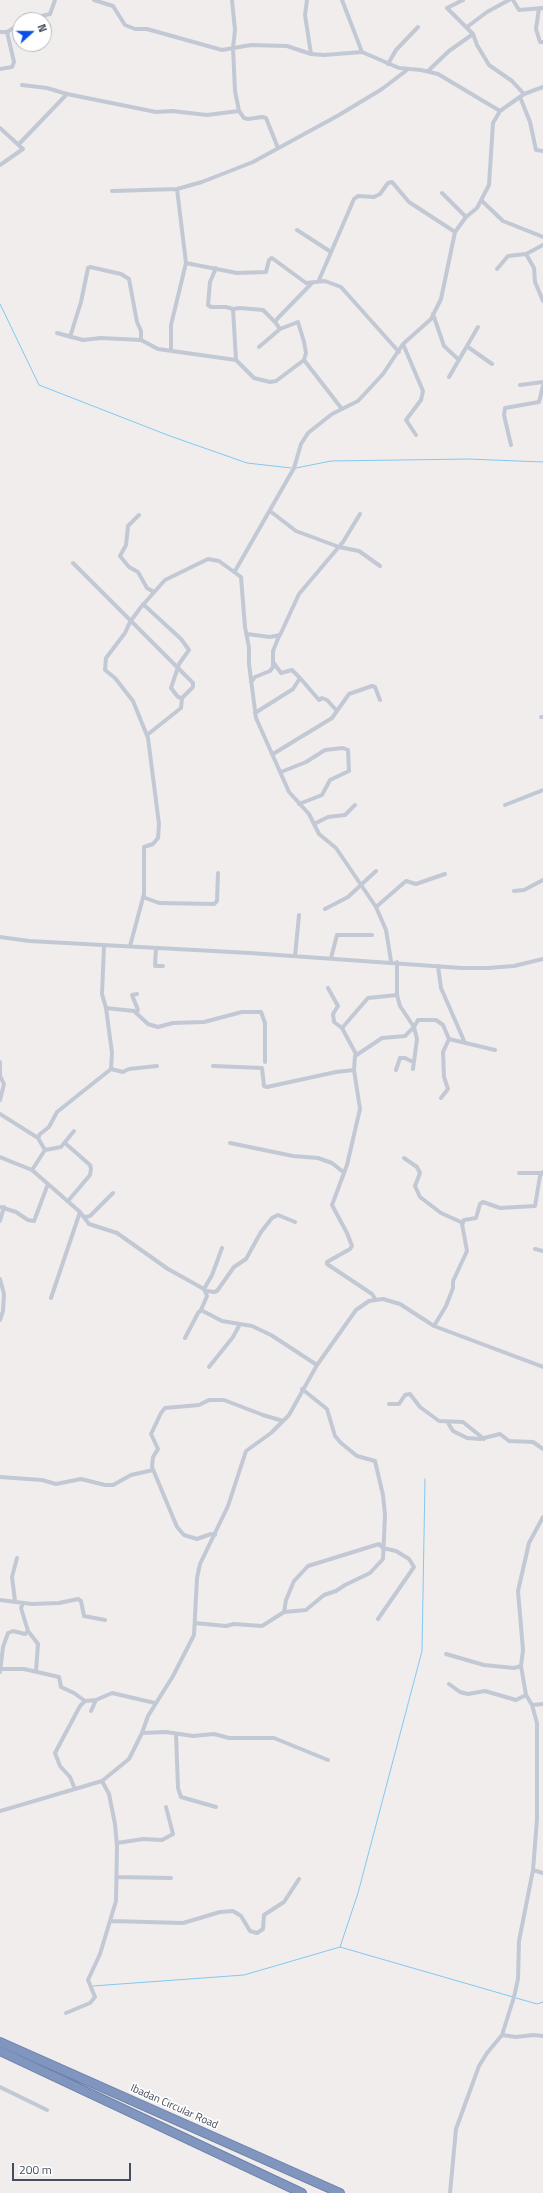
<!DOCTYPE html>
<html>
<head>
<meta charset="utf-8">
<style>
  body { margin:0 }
  #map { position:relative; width:543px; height:2193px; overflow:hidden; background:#f0edec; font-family:"Titillium Web",sans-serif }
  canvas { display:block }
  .north { position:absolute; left:12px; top:12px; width:40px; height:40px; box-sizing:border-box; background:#fff; border:1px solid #b4b8bd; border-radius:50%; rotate:69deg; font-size:11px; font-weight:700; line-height:16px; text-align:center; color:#444d5b }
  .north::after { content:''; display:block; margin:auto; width:14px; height:18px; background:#0d4de9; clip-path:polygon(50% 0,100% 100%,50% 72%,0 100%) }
  .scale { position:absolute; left:12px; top:2163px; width:119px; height:18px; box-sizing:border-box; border:2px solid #444d5b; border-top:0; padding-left:5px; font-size:12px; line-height:14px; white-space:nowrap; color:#444d5b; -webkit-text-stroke:3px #fff; paint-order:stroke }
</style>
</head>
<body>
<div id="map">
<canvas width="543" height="2193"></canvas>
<div class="north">N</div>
<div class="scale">200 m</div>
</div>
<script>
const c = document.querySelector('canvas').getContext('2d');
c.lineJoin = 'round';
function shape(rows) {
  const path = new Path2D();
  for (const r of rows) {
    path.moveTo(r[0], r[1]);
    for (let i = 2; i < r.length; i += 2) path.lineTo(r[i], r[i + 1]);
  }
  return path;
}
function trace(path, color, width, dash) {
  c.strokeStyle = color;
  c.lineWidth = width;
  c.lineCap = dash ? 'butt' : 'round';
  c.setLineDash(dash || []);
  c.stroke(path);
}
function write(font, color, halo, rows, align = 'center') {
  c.font = font + ' "Titillium Web",sans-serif';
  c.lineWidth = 3.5;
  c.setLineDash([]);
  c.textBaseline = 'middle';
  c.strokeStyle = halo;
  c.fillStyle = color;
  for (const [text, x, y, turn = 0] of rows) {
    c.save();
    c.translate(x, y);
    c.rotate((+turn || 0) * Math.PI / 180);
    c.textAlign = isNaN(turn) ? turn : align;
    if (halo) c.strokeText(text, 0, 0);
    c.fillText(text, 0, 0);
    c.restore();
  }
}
const stream = shape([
  [0,304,39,385,170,436,247,463,291,468],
  [296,468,331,461,468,459,543,462],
  [340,1947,358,1893,422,1651,425,1479],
  [93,1986,244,1975,340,1947,513,1997],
  [516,1998,537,2004,543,2002]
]);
const street = shape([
  [94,0,113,6,125,25,135,29,147,29,222,50,251,45,287,46,311,54,324,55,362,52,399,68,421,70,438,74,500,111],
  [232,0,235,30,233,48,235,91,239,111,244,118,248,119,262,117,266,118,278,148],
  [307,0,305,15,311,54],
  [342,0,362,52],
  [463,0,447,8,473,34,477,45,489,65,512,81,524,94],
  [513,0,519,10,543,8],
  [539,8,536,29,540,42,543,42],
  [25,20,50,14,55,0],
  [467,27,487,12,509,0],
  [0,32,7,32,14,62,12,67,0,69],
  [7,32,20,24],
  [388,64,396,50,418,27],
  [428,71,449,51,473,34],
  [22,85,47,88,67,94],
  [520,97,530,122,536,150,543,151],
  [0,128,23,149,0,165],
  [19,144,67,94,156,112,172,111,207,115,239,111],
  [177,189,186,263],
  [112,191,177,189,202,182,253,162,339,115,382,89,407,70],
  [442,193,466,217],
  [482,201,503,221,543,237],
  [297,230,331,252],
  [526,254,534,268,535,282,543,301],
  [216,268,210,282,208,305,211,307,226,307,233,309,236,360],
  [497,269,508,256,526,254,543,245],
  [319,280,354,199,358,196,374,197,380,194,388,183,392,182,409,202,455,232],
  [233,309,240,308,263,310,275,322],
  [433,314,444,346,459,360],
  [280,329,275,322,277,319,312,283],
  [57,333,83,340,101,338,141,340,158,349,236,360,254,378,270,382,276,381,304,360,342,409],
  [70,337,81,302,88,268,90,267,121,274,129,279,137,322,141,331,141,340],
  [403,344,423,391,421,400,406,420,416,435],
  [259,347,280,329,298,322,304,342,306,353,304,360],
  [468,347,492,364],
  [171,350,171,325,186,263,237,273,266,272,269,260,272,258,306,283,325,281,341,287,399,352],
  [449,377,478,327],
  [520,385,543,382],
  [511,445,504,415,505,408,539,402,543,386],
  [270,511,296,531,339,547,359,551,380,566],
  [139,515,128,526,126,545,120,556,129,567,138,572,147,588,154,592],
  [73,563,193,683,193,687,182,698,181,708,147,735],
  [235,571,294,468,301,444,308,433,332,414,358,401,383,374,403,344,431,319,441,299,455,232,466,217,477,208,489,185,493,123,500,111,524,94,543,87],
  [143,604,181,639,189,650,179,664,171,688,178,697,182,698],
  [247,634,270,637,280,635,299,594,343,542,360,514],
  [300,678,319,700,322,698,327,700,337,711],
  [251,682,255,677,270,671,273,667,273,651,279,636],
  [255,713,293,689,300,678,292,670,281,673,273,662],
  [541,717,543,717],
  [273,754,332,718,349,694,372,686,375,687,380,700],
  [281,772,306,762,325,750,343,748,348,750,349,771,330,780,322,795,299,804],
  [505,805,543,790],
  [314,824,328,817,345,815,355,805],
  [514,891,524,890,543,880],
  [143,897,159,903,214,904,217,901,218,873],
  [376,907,406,881,416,884,445,874],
  [325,909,348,897,376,871],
  [0,937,29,941,250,953,461,968,488,968,514,966,543,959],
  [130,946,144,894,144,847,153,844,158,838,159,824,148,738,133,701,115,678,105,670,106,658,125,633,130,622,141,607,165,580,208,559,219,561,241,577,245,627,249,648,249,664,256,718,289,792,309,814,319,834,336,848,376,907,386,930,391,961],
  [156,948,155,966,163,966],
  [295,956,299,915],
  [331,958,337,935,372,935],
  [438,966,441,988,465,1043],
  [328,988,338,1006,333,1014,334,1022,342,1028,356,1054],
  [106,1008,134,1011,148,1024,158,1027,173,1023,204,1022,242,1012,261,1012,265,1023,265,1062],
  [136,1012,138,1010,132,995,137,994],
  [342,1028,368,998,397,995],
  [0,1062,0,1076,4,1084,0,1100],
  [213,1066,262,1068,264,1086,267,1087,336,1072,354,1070],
  [111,1069,123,1072,129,1069,157,1066],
  [413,1069,417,1039,414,1027,418,1020,436,1020,443,1025,449,1039,495,1050],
  [396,1070,400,1058,405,1058,413,1062],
  [441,1098,448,1089,444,1077,443,1052,449,1039],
  [0,1114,38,1138],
  [65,1143,90,1165,91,1169,90,1175,68,1201],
  [230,1143,293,1156,318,1158,332,1163,343,1172],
  [45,1150,61,1147,74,1131],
  [0,1157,32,1170,80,1212,89,1224,117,1233,168,1269,204,1289,207,1296,201,1310,222,1321,252,1326,271,1335,317,1365],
  [404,1158,417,1167,420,1173,415,1186,420,1197,441,1213,463,1223],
  [32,1170,45,1150,38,1138,40,1134,49,1127,57,1112,111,1069,112,1053,106,1008,102,994,104,946],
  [519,1173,541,1173],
  [0,1207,16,1212,28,1220,34,1221,48,1184],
  [85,1217,90,1216,113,1193],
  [0,1221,4,1207],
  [535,1249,543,1251],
  [0,1279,4,1294,3,1311,0,1320],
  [204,1289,212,1275,222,1248],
  [207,1291,214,1292,217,1291,234,1267,246,1259,261,1232,272,1218,278,1215,295,1222],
  [51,1298,80,1212],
  [376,1300,372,1294,327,1264,327,1262,350,1249,352,1246,347,1233,332,1205,347,1165,360,1109,354,1070,355,1056,382,1038,405,1036,414,1027,400,1006,397,995,397,962],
  [434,1326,446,1306,453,1288,453,1281,467,1251,462,1224,464,1220,476,1218,480,1204,483,1202,500,1208,535,1206,540,1176,543,1172],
  [185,1338,198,1313,201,1310],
  [209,1367,233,1337,240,1324],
  [389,1404,399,1404,405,1395,410,1394,420,1407,439,1421,463,1422,484,1439],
  [448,1423,453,1431,467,1438,480,1439,500,1434,509,1441,533,1442,543,1449],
  [0,1477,42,1480,56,1484,81,1479,105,1485,113,1485,131,1475,153,1470],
  [215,1535,211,1534,197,1539,184,1535,177,1527,152,1467,153,1457,158,1449,151,1434,161,1413,165,1408,199,1405,209,1400,224,1400,263,1415,283,1421],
  [0,1600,32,1604,59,1603,78,1599,81,1601,84,1616,105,1620],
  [15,1601,12,1577,17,1558],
  [284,1612,286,1600,294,1581,308,1566,379,1544,383,1548,396,1551,409,1559,414,1567,378,1619],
  [195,1623,226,1626,234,1624,262,1626,284,1612,306,1610,324,1595,336,1591,345,1585,370,1573,383,1559,385,1515,383,1495,375,1461,357,1456,341,1443,335,1436,327,1409,302,1389],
  [28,1631,38,1644,36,1671],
  [446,1654,484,1665,514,1668,521,1666],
  [2,1669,24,1669,59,1677,61,1687,74,1693,85,1701],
  [0,1672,3,1647,8,1633,13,1631,25,1634,28,1631,21,1608,23,1603],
  [449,1684,460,1692,468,1694,485,1691,516,1700,526,1695],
  [532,1705,543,1704],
  [91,1711,96,1700,112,1693,155,1703],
  [142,1733,166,1732,193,1736,214,1734,229,1738,274,1738,328,1760],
  [176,1734,178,1788,181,1797,216,1807],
  [75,1789,70,1777,60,1766,55,1753,80,1706,85,1701,96,1700],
  [0,1811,102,1781],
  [117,1843,143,1839,162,1840,173,1834,166,1807],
  [533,1870,543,1873],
  [117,1877,171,1878],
  [111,1921,183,1923,220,1912,233,1911,241,1916,250,1931,257,1933,263,1929,264,1915,284,1902,299,1879],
  [66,2013,90,2003,95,1997,88,1980,100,1954,116,1901,117,1846,115,1824,109,1794,102,1781,129,1759,142,1733,148,1716,173,1676,194,1635,197,1578,200,1564,228,1506,246,1451,271,1433,289,1415,317,1365,356,1310,369,1301,383,1299,400,1304,434,1326,543,1367],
  [502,2035,516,2037,533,2035,543,2036],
  [0,2087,47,2110],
  [450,2193,456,2129,479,2066,487,2053,502,2035,514,1997,518,1979,519,1941,533,1870,537,1819,537,1723,532,1705,526,1695,521,1666,523,1650,518,1591,529,1543,543,1517]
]);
const highway = shape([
  [0,2042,340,2193],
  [0,2051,302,2193]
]);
const streetNames = [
  ["Ibadan Circular Road",174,2107,24]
];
trace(stream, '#81c9f1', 1);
trace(highway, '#6c81ab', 10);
trace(street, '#c2c9d5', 4);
trace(highway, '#8096bf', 8);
write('11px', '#444d5b', '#fff', streetNames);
</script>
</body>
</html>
